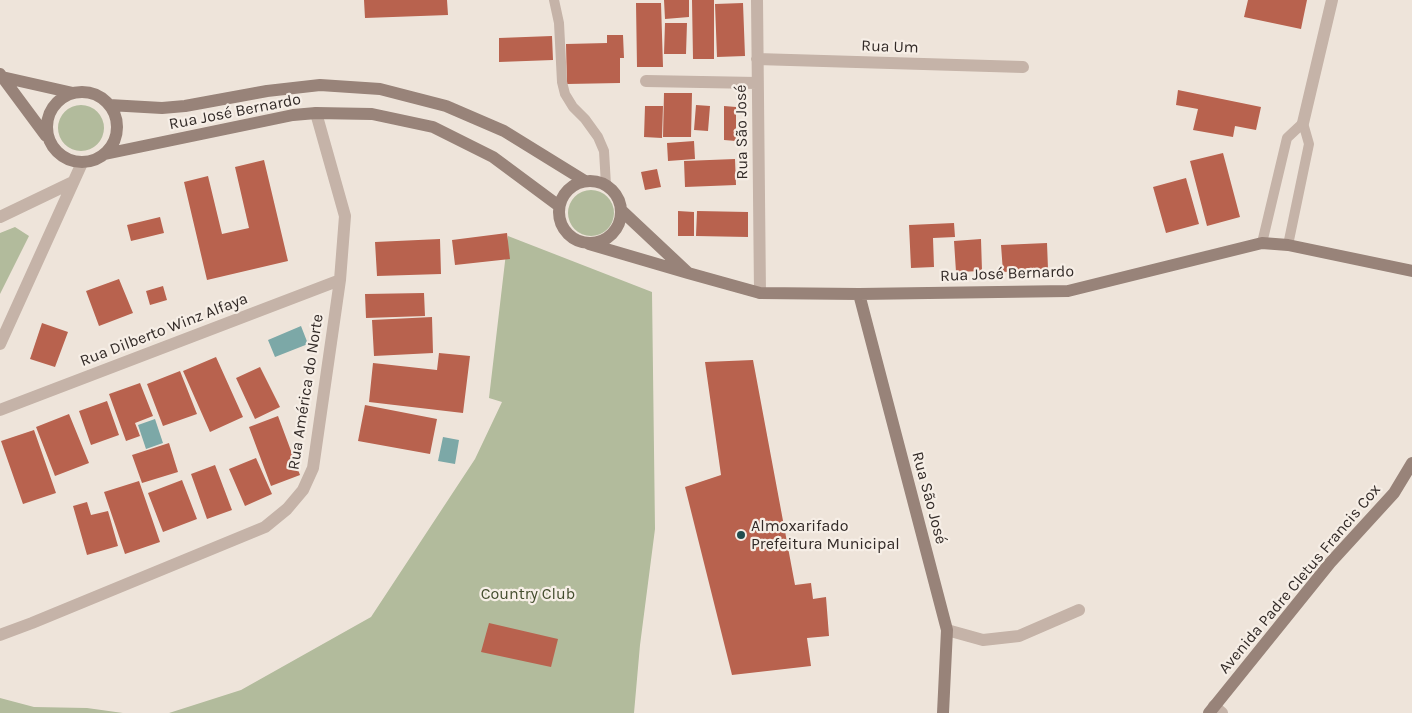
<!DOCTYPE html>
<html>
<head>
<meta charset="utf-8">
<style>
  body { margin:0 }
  canvas { display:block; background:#eee4da }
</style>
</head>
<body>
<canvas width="1412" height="713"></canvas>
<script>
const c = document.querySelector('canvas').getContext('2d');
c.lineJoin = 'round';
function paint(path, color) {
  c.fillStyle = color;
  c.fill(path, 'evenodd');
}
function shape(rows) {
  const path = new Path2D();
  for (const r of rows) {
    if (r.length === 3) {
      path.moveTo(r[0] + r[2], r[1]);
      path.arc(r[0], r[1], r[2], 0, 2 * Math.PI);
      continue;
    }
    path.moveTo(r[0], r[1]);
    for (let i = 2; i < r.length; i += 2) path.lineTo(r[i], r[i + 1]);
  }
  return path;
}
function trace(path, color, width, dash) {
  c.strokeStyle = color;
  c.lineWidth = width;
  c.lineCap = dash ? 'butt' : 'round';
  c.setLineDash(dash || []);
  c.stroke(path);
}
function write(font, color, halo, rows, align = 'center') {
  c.font = font + ' Karla,sans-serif';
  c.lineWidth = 4.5;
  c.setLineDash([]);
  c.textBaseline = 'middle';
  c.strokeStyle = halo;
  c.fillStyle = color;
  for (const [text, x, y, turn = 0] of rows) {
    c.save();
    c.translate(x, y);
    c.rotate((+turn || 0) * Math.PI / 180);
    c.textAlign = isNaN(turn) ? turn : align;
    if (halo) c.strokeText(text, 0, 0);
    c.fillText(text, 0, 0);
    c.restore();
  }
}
const green = shape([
  [81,128,23],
  [591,213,23],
  [15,227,29,236,0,294,0,233],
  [508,236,652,292,655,529,640,645,634,713,169,713,241,690,371,617,475,459,502,402,489,398],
  [0,698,34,707,87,708,123,713,0,713]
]);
const water = shape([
  [301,326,308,344,275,357,268,340],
  [155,419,163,443,146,449,138,425],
  [443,437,459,440,455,464,438,461]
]);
const building = shape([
  [364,0,447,0,448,15,365,18],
  [664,0,689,0,689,17,665,19],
  [692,0,714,0,714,59,693,59],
  [1248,0,1307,0,1301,29,1244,17],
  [636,3,661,3,663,67,637,67],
  [743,3,745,56,717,57,715,4],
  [665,23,687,23,686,54,664,54],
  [607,35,623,35,624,58,620,58,620,83,567,84,566,44,607,43],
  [552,36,553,60,499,62,499,38],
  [1178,90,1261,107,1256,130,1235,126,1233,137,1193,130,1198,109,1176,105],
  [664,93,692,93,691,137,663,137],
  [696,105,710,106,708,131,694,130],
  [645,106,663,106,662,138,644,137],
  [724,106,736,107,736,141,724,140],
  [694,141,695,159,668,161,667,143],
  [1223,153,1240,217,1207,226,1190,161],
  [735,159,736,185,685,187,684,161],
  [264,160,288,261,207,280,184,182,208,176,222,234,249,228,235,167],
  [657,169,661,187,645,190,641,172],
  [1186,178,1199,224,1166,233,1153,187],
  [678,211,694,212,694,236,678,236],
  [697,211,748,212,748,237,696,236],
  [160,217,164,233,131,241,127,225],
  [954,223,955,237,933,238,934,267,911,268,909,225],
  [507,233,510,259,455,265,452,240],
  [440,239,441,274,377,276,375,242],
  [981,239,982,271,956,272,954,241],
  [1047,243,1048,269,1003,272,1001,245],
  [119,279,133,313,99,326,86,291],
  [163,286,167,300,150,305,146,291],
  [424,293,425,316,366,318,365,294],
  [432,317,433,353,374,356,372,320],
  [42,323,68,332,55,367,30,359],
  [439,353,470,356,463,413,369,402,373,363,437,370],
  [216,357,243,417,210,432,183,371],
  [753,360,795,585,811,583,813,599,826,597,829,636,807,638,811,666,732,675,685,487,721,475,705,362],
  [260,367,280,407,255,419,236,378],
  [180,371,197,414,163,426,147,384],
  [140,383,153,416,135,423,140,436,126,441,109,394],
  [107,401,119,435,91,445,79,411],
  [365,405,437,419,430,454,358,441],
  [69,414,89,463,55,476,36,427],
  [278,416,300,475,271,486,249,427],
  [34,430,56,493,23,504,1,441],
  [169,443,178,472,142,483,132,455],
  [256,458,272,494,245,506,229,469],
  [215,465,232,510,207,519,191,474],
  [182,480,197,519,163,532,148,493],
  [139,481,160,542,125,554,104,492],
  [87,502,91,515,108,511,118,546,87,555,73,506],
  [489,623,558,639,551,667,481,652]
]);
const lane = shape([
  [554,0,559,23,562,82,565,94,573,107,585,119,598,137,604,151,606,185],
  [1262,243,1287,138,1303,123,1309,144,1288,245]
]);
const street = shape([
  [757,0,760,293],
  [757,59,1023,67],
  [646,81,757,83],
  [1303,123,1332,0],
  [0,217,73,182],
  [0,344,82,163],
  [0,410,340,280],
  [947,630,983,640,1019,636,1079,610],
  [0,635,32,623,265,527,287,509,303,490,313,468,340,280,345,216,316,113],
  [1214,706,1222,713]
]);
const secondary = shape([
  [0,74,46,136],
  [2,77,73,93],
  [82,127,35],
  [109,105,162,108,185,106,267,91,320,85,380,89,446,106,504,131,585,181],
  [105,154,293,115,316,113,372,114,433,127,493,157,559,206],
  [590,212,31],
  [622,211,687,272],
  [589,244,688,273,760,293,859,294,1068,291,1262,243,1288,245,1412,271],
  [859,294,947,630,943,713],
  [1209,713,1330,563,1394,493,1412,463]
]);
const markers = [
  [741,535,5,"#214e4f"]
];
const streetNames = [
  ["Rua Um",890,47,2],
  ["Rua José Bernardo",235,112,-11],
  ["Rua São José",742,132,-91],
  ["Rua José Bernardo",1007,274,-2],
  ["Rua Dilberto Winz Alfaya",164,330,-21],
  ["Rua América do Norte",306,392,-81],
  ["Rua São José",929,498,75],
  ["Avenida Padre Cletus Francis Cox",1300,579,-50]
];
const poiNames = [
  ["Almoxarifado",751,526],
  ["Prefeitura Municipal",751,544]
];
const parkNames = [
  ["Country Club",528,594]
];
paint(green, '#b2bb9c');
paint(water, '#7ca8a7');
paint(building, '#b8624e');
trace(lane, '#c5b3a8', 10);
trace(street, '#c5b3a8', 12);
trace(secondary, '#988379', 12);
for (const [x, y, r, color] of markers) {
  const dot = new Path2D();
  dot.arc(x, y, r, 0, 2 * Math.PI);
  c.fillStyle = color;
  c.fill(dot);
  trace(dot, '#f6eee6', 2);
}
write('16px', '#322a27', '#f6eee6', streetNames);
write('16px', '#322a27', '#f6eee6', poiNames, 'left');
write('16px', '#444e2e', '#f6eee6', parkNames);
</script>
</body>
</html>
